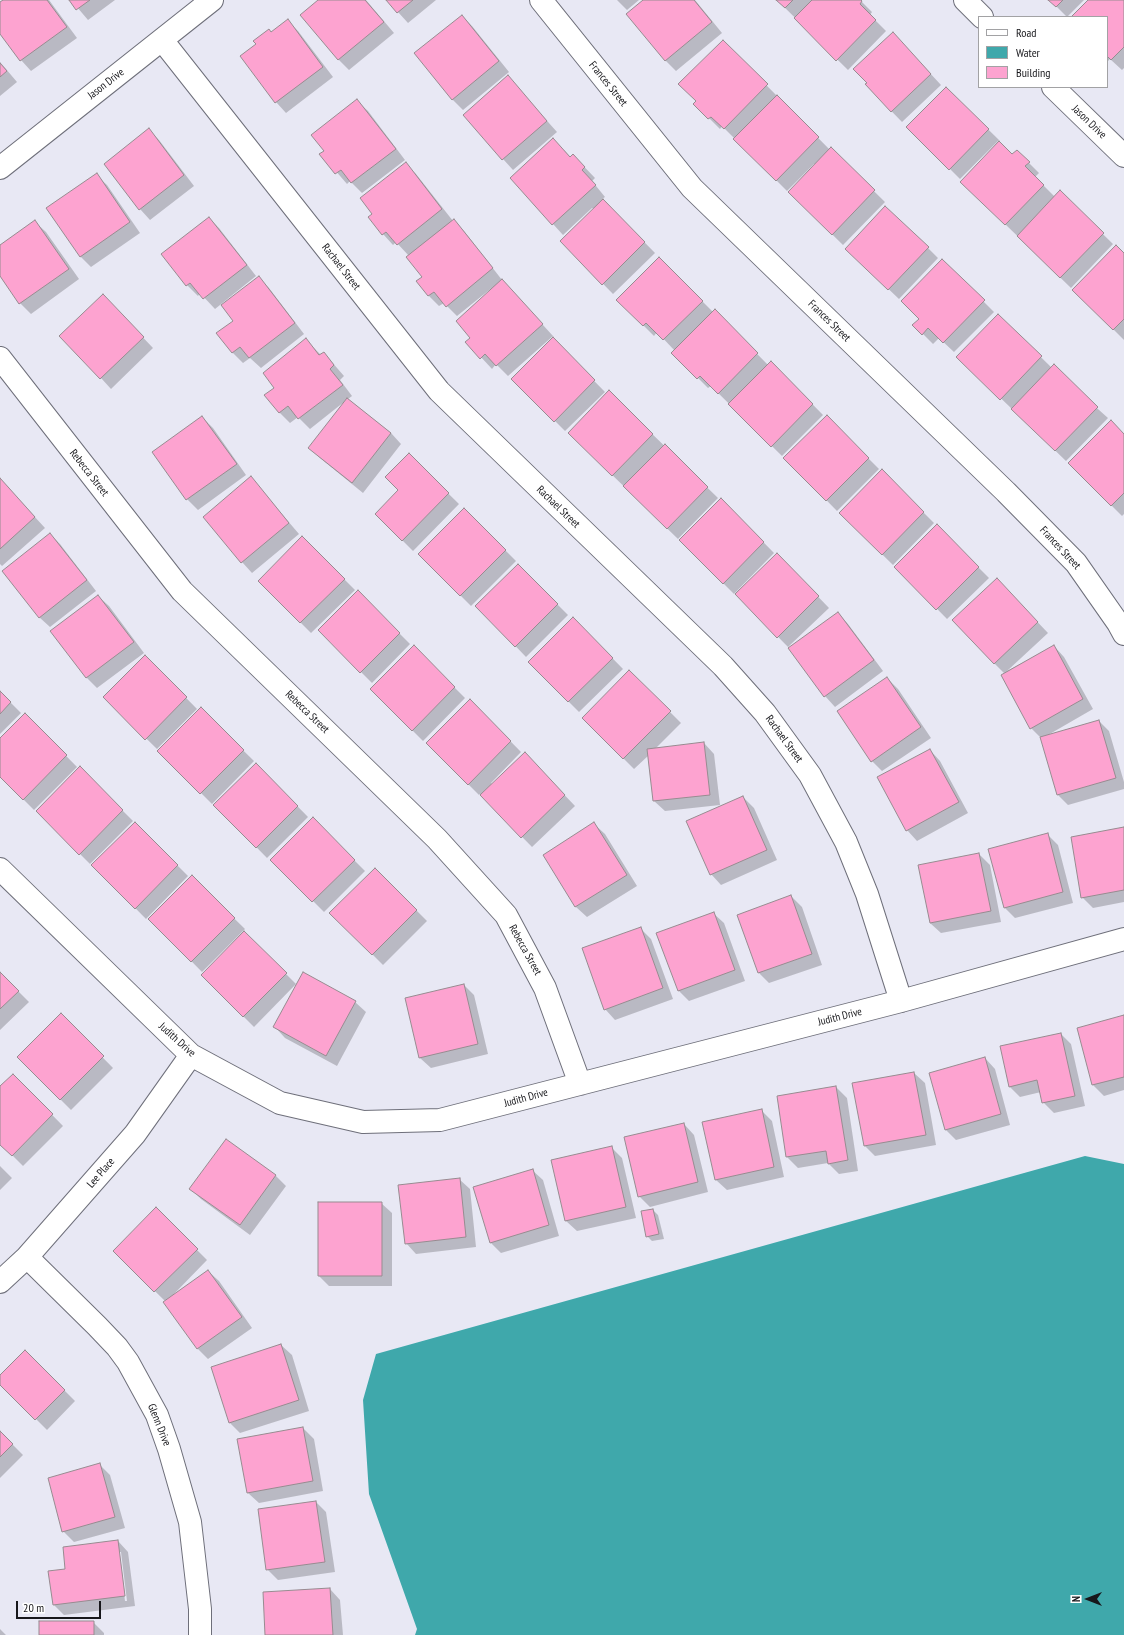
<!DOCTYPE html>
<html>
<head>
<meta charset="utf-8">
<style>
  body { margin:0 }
  #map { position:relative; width:1124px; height:1635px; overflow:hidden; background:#e8e8f4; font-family:"PT Sans Narrow",sans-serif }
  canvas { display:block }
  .legend { position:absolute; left:978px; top:16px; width:130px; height:72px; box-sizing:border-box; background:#fff; border:1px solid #a2a2a4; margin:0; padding:5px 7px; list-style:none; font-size:12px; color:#17171b }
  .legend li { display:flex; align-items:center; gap:8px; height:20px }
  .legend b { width:20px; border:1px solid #a2a2a4 }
  .north { position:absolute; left:1068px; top:1579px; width:40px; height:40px; -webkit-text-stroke:3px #fff; paint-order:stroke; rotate:270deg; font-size:11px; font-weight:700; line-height:16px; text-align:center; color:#17171b }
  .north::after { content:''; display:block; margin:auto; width:14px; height:18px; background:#17171b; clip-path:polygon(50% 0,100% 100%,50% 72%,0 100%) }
  .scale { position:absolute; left:16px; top:1601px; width:85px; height:18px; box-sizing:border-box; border:2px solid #17171b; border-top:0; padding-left:5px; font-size:12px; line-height:14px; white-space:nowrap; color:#17171b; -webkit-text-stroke:3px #fff; paint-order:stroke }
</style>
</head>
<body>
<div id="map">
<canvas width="1124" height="1635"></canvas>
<ul class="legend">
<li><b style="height:5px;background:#fff"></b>Road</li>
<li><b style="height:11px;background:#3fa8ab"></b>Water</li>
<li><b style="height:11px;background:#fda3d0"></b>Building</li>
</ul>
<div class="north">N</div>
<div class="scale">20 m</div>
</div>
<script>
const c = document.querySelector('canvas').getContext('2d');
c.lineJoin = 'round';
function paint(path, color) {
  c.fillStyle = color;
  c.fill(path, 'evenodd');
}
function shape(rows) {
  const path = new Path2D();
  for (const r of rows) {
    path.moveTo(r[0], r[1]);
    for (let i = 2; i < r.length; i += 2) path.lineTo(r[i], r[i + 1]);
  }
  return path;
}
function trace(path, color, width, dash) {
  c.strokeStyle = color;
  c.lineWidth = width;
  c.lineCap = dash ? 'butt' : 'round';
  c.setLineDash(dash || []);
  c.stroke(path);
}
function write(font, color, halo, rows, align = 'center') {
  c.font = font + ' "PT Sans Narrow",sans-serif';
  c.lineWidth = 3.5;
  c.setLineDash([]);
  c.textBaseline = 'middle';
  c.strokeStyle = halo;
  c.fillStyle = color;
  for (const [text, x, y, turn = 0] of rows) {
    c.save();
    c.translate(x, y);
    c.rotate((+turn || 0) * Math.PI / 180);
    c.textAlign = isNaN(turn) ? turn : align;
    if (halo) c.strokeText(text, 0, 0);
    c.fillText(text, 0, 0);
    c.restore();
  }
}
const water = shape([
  [1085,1156,1124,1164,1124,1635,415,1635,417,1629,369,1494,363,1400,376,1354]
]);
const shadow = shape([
  [5,0,49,0,77,38,31,71,21,60,0,32,0,3],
  [71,0,115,0,88,20],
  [320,0,366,0,394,33,349,70,339,60,302,15],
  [387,0,436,0,408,23],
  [617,0,639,0,627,10],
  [645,0,695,0,722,33,676,71,665,60],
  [777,0,860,0,872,12,870,15,886,31,848,70],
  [1050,0,1084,0,1067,17],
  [1089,0,1124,0,1124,68,1122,70,1110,59,1107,62,1107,17,1073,17],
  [462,16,472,26,509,72,463,110,452,99],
  [288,21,298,31,333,77,286,113,276,102,271,33],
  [723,41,830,150,831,149,885,202,843,245,789,192,816,165,814,164,787,191,722,126,720,129,705,114,697,101],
  [903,44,941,85,902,122,866,85],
  [0,62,17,82,0,96],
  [508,77,557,132,513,170,503,159],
  [946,88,999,140,960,179,908,127],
  [357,101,368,111,405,160,362,193,350,181,347,184,321,154,325,151],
  [149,130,159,140,194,186,150,220,140,209],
  [564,150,571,158,573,155,595,178,592,181,605,197,602,199,655,253,613,294,561,241,594,209,592,208,563,235,553,224],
  [1017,151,1039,173,1035,177,1055,197,1060,192,1113,244,1071,288,972,192],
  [405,164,416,174,453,221,464,231,502,280,553,336,508,376,496,364,492,369,467,342,472,338,494,288,493,287,457,316,444,303,439,306,429,296,417,281,423,277,409,256,396,242,393,245,383,234,374,214],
  [96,175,107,185,140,233,91,267,80,256],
  [209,218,219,228,256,276,215,309,200,293,198,296,187,285],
  [35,222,46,232,79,279,31,314,20,303,0,274,0,247],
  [928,248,938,258,899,299,857,259],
  [1124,254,1124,340,1084,300],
  [659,258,713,312,715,311,768,365,771,362,823,415,782,456,711,386,708,388,673,353,675,351,657,332,654,336,618,300],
  [942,260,994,312,954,352,939,338,933,344,914,325,920,319],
  [259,278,269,288,304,334,261,368,250,358,243,363,232,352,235,321],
  [113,306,153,348,111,389,101,378],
  [998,315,1052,368,1108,418,1066,461,958,357],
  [553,339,605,392,565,431,513,379],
  [306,340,321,355,324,353,344,376,340,380,352,396,348,399,391,433,401,444,363,493,320,458,309,448,344,402,310,429,298,417,290,423,279,412,275,388],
  [609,392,718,498,678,539,569,433],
  [202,417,213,428,246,475,198,510,187,499,153,452],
  [827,417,879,469,837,511,785,458],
  [1124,435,1124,514,1122,516,1069,463],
  [409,455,459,504,413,551,376,514,399,490],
  [882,471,934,523,893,565,840,513],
  [251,478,299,534,252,573,242,562],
  [0,479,45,528,2,566,0,564],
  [721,499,774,553,734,594,680,540],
  [464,509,516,561,471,606,419,554],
  [937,526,989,578,947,619,896,567],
  [50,534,60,544,96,591,50,627,39,617],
  [302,537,355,590,311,633,259,581],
  [777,554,829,608,788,647,736,594],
  [518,565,568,615,526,657,477,606],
  [1007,590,1048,633,1007,671,1054,646,1064,657,1093,709,1048,735,1099,721,1109,731,1124,782,1124,789,1068,805,1058,795,1041,738,1031,728,1005,674,994,663],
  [358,592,410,644,372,683,319,630],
  [98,596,109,606,144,653,97,688,87,678,52,631],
  [838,613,848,624,883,671,835,707,825,696],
  [573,618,623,669,579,712,529,662],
  [414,647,465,698,423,741,371,689],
  [145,656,197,709,157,749,104,697],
  [629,671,681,723,655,749,704,743,714,754,720,805,665,811,654,801,649,755,634,769,583,718],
  [887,678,898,689,931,738,882,771,872,761],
  [0,692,21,713,0,734],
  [470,700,521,752,491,783,492,784,535,764,575,806,532,847,480,794,479,795,427,743],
  [201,709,254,761,212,804,159,751],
  [25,714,77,767,34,810,0,776,0,739],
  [930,750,940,761,968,813,917,841,907,830],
  [256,764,308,817,267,858,215,805],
  [80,768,133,821,90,864,37,811],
  [743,797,754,808,777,860,721,885,711,874],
  [313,819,365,871,324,912,272,860],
  [135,823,188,876,146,919,93,865],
  [594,824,605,834,637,886,587,917,576,907,544,855],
  [1124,828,1124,902,1093,908,1082,897],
  [1047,834,1058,845,1073,903,1015,918,1005,908],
  [979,854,990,865,1001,922,941,933,930,923],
  [375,869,427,921,383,965,331,913],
  [192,877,245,929,202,972,150,919],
  [791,896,802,907,822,965,769,983,759,973,738,916],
  [713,913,724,923,745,981,689,1001,679,991],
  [640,928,651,939,673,999,615,1020,605,1009],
  [244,932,296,984,254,1027,202,975],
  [0,973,29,1002,0,1030],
  [464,985,474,995,488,1054,431,1068,420,1058,406,999],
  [355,1002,366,1012,337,1066,285,1038,275,1027],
  [61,1015,113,1068,71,1110,18,1057],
  [1124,1016,1124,1090,1104,1096,1093,1085,1078,1029],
  [1061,1034,1071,1044,1085,1106,1054,1113,1043,1102,1041,1092,1020,1097,1009,1086],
  [985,1058,995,1069,1010,1125,956,1140,945,1129],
  [914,1073,925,1083,936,1145,875,1156,865,1146,853,1084],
  [13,1075,63,1126,23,1166,0,1143,0,1088],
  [836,1087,847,1098,858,1171,839,1174,828,1163,798,1168,787,1157,778,1096],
  [761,1110,772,1121,784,1177,727,1190,716,1180],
  [684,1124,694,1135,708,1192,650,1207,639,1196],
  [611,1147,622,1158,636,1218,577,1231,566,1221,553,1161],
  [0,1166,12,1178,0,1190],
  [532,1170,543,1180,559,1236,501,1253,491,1243],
  [275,1175,286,1186,250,1235,201,1199,191,1189],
  [459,1179,470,1189,476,1247,416,1254,406,1243],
  [381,1203,392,1213,392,1286,329,1286,319,1276],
  [156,1209,207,1260,173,1295,208,1271,219,1281,252,1328,208,1359,198,1349,165,1301,114,1251],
  [653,1210,658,1215,664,1239,652,1241,647,1236],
  [281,1345,292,1355,309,1411,240,1433,230,1423],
  [25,1351,75,1401,47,1430,0,1383,0,1376],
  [303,1428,314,1439,323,1491,259,1503,248,1493],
  [0,1432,23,1455,0,1478],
  [100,1465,110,1475,125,1528,74,1542,63,1531],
  [316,1502,326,1512,335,1572,278,1580,267,1569],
  [118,1541,128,1552,135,1606,64,1615,54,1605,67,1570],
  [119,1552,121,1552,127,1601,125,1601],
  [330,1589,340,1600,343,1635,266,1635],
  [93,1622,104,1633,104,1635,40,1635],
  [0,1629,6,1635,0,1635]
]);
const building = shape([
  [3,0,47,0,67,27,20,61,0,34,0,2,3,0],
  [69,0,90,0,76,10,69,0],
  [318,0,365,0,384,22,338,60,300,15,318,0],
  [386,0,413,0,397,13,386,0],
  [643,0,694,0,712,22,665,61,626,14,643,0],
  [776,0,793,0,785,8,776,0],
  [812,0,861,0,862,1,860,4,876,20,836,61,794,18,812,0],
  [1048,0,1063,0,1056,7,1048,0],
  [1088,0,1124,0,1124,47,1111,60,1107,56,1107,17,1071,17,1088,0],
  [462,15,499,61,452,100,414,53,462,15],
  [288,19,323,67,275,103,240,56,256,44,253,41,269,29,271,32,288,19],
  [893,32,931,74,891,112,865,84,867,83,853,69,893,32],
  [723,40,768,84,724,129,711,117,708,119,693,104,696,101,678,84,723,40],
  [0,63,7,71,0,77,0,63],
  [508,75,547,121,502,160,463,115,508,75],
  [946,87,989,129,949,170,906,127,946,87],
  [777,95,819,137,776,181,733,139,777,95],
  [357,99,396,149,351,183,341,170,335,174,319,154,324,151,311,135,357,99],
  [149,128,184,175,139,210,104,164,149,128],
  [553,138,570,157,573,154,585,167,582,170,596,185,552,225,510,178,553,138],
  [999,141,1012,154,1017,150,1030,162,1025,166,1044,185,1005,225,960,182,999,141],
  [831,147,875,190,832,235,788,192,831,147],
  [406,162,442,209,397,245,386,232,382,235,368,217,372,214,360,198,406,162],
  [97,173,130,222,80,257,46,208,97,173],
  [1060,190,1104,233,1060,278,1017,236,1060,190],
  [603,199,645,242,602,285,560,241,603,199],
  [885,206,929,247,888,290,845,249,885,206],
  [209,217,247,265,203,299,190,283,186,286,161,254,209,217],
  [454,219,493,268,446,307,434,292,428,296,416,281,422,277,406,257,454,219],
  [35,220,69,269,19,304,0,276,0,245,35,220],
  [1116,245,1124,253,1124,319,1113,330,1072,290,1116,245],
  [659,257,703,301,663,340,646,323,643,326,616,300,659,257],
  [942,259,985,300,943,343,928,328,922,335,912,325,919,319,901,301,942,259],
  [259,276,295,323,249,358,240,347,232,353,216,333,233,321,221,305,259,276],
  [502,279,543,324,496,366,485,354,480,359,465,342,470,338,456,321,502,279],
  [103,294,144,337,100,379,59,336,103,294],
  [715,309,758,353,718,394,700,376,697,379,671,353,715,309],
  [998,314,1042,356,1000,400,956,357,998,314],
  [553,337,595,380,554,422,511,379,553,337],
  [306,338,319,355,324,352,334,365,330,369,343,385,298,419,288,406,279,413,264,395,274,388,263,373,306,338],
  [771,361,813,404,771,447,728,404,771,361],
  [1054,364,1098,407,1055,451,1011,409,1054,364],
  [609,390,653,434,612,476,568,433,609,390],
  [347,398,391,433,352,483,308,448,347,398],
  [827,415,869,458,826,501,783,458,827,415],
  [202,416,237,464,186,500,152,452,202,416],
  [1111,420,1124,434,1124,493,1111,506,1068,463,1111,420],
  [665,444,708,487,667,529,623,486,665,444],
  [409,453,449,493,402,541,375,514,398,490,385,477,409,453],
  [882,469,924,512,882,555,839,513,882,469],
  [251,476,289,523,241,563,203,517,251,476],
  [0,478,35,517,0,549,0,478],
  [721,498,764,542,723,584,679,540,721,498],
  [464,508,506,550,460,596,418,554,464,508],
  [937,524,979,567,936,610,894,567,937,524],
  [50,533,87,580,39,618,2,571,50,533],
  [302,536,345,579,300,623,258,581,302,536],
  [777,553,819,596,777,638,735,594,777,553],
  [518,564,558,604,515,647,475,606,518,564],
  [997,578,1038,622,994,664,952,620,997,578],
  [358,590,400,633,360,673,318,630,358,590],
  [98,595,134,642,86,678,50,631,98,595],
  [838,612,874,660,824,697,788,648,838,612],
  [573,617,613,658,568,702,528,662,573,617],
  [414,645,455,687,412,731,370,689,414,645],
  [1054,645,1083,699,1030,729,1001,675,1054,645],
  [145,655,187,697,145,740,103,697,145,655],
  [629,670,671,711,623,759,582,718,629,670],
  [887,677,921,727,871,762,837,711,887,677],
  [0,691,11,702,0,714,0,691],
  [470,699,511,741,468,785,426,743,470,699],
  [201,707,244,750,200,794,157,751,201,707],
  [25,713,67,755,23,800,0,777,0,738,25,713],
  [1099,720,1116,778,1057,795,1040,737,1099,720],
  [704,742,710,795,653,801,647,749,704,742],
  [930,749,959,802,906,831,877,777,930,749],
  [525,752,565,795,521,838,480,795,525,752],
  [256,763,298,806,256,848,213,805,256,763],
  [80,766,123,810,79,855,36,811,80,766],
  [743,796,767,850,710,875,686,821,743,796],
  [313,817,355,860,312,902,270,860,313,817],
  [135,822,178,865,135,909,91,865,135,822],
  [594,822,627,875,575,907,543,855,594,822],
  [1124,827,1124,890,1081,898,1071,837,1124,827],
  [1048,833,1063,892,1004,908,988,849,1048,833],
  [979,853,991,911,930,923,918,865,979,853],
  [375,868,417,910,372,955,329,913,375,868],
  [192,875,235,918,191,962,148,919,192,875],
  [791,895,812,954,758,973,737,915,791,895],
  [714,912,735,970,678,991,656,933,714,912],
  [641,927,663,988,604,1010,582,948,641,927],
  [244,931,287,973,243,1017,201,975,244,931],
  [0,972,19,991,0,1009,0,972],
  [303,972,356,1001,326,1056,273,1027,303,972],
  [464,984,478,1044,419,1058,405,998,464,984],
  [61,1013,104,1056,60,1100,17,1057,61,1013],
  [1124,1015,1124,1077,1092,1085,1077,1028,1124,1015],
  [1061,1033,1075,1096,1042,1103,1037,1080,1009,1087,1000,1046,1061,1033],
  [985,1057,1001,1114,945,1130,929,1073,985,1057],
  [914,1072,926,1135,864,1146,852,1083,914,1072],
  [13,1074,53,1114,12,1156,0,1145,0,1086,13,1074],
  [836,1086,848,1160,828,1164,826,1151,786,1157,777,1096,836,1086],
  [762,1109,774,1167,715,1180,702,1122,762,1109],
  [684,1123,698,1182,638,1197,624,1137,684,1123],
  [226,1139,276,1175,240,1225,189,1189,226,1139],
  [612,1146,626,1207,565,1221,551,1160,612,1146],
  [533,1169,549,1225,490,1243,473,1187,533,1169],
  [460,1178,466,1237,405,1244,398,1185,460,1178],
  [318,1202,382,1202,382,1276,318,1276,318,1202],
  [156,1207,198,1249,154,1292,113,1251,156,1207],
  [653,1209,659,1234,646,1237,641,1211,653,1209],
  [208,1270,242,1317,197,1349,163,1302,208,1270],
  [281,1344,299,1400,229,1423,211,1367,281,1344],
  [25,1350,65,1390,35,1420,0,1385,0,1375,25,1350],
  [303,1427,313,1481,247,1493,237,1439,303,1427],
  [0,1431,13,1444,0,1457,0,1431],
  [100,1463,115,1517,62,1532,48,1478,100,1463],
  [316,1501,325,1562,266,1570,258,1509,316,1501],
  [118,1540,125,1596,53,1605,48,1571,65,1569,63,1547,118,1540],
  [330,1588,333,1635,265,1635,263,1592,330,1588],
  [39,1621,94,1621,94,1635,39,1635,39,1621]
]);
const street = shape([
  [541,0,692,188,1006,492,1076,563,1118,623,1124,634],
  [965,0,982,17],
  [162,40,439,391,723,666,765,713,810,775,846,842,867,894,901,1001],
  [1053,87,1124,156],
  [0,168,212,0],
  [0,358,182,591,437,839,506,915,545,988,580,1084],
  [0,869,191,1055,280,1103,363,1122,440,1120,901,1001,1124,939],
  [27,1257,97,1326,117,1347,128,1362,157,1415,169,1449,190,1522,200,1609,200,1635],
  [0,1282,27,1257,135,1134,191,1055]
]);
const streetNames = [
  ["Jason Drive",106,84,-38],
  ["Frances Street",608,84,51],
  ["Jason Drive",1089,122,44],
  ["Rachael Street",341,267,52],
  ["Frances Street",829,321,44],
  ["Rebecca Street",89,473,52],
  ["Rachael Street",558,507,44],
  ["Frances Street",1060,548,47],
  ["Rebecca Street",307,712,44],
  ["Rachael Street",784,739,54],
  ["Rebecca Street",525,950,61],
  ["Judith Drive",840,1017,-14],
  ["Judith Drive",177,1040,42],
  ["Judith Drive",526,1098,-15],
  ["Lee Place",101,1173,-49],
  ["Glenn Drive",159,1425,68]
];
paint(water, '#3fa8ab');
paint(shadow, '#0003');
paint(building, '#fda3d0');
trace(building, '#978b90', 1);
trace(street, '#6e6f7a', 24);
trace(street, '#fff', 22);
write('11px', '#17171b', '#fff', streetNames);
</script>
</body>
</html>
